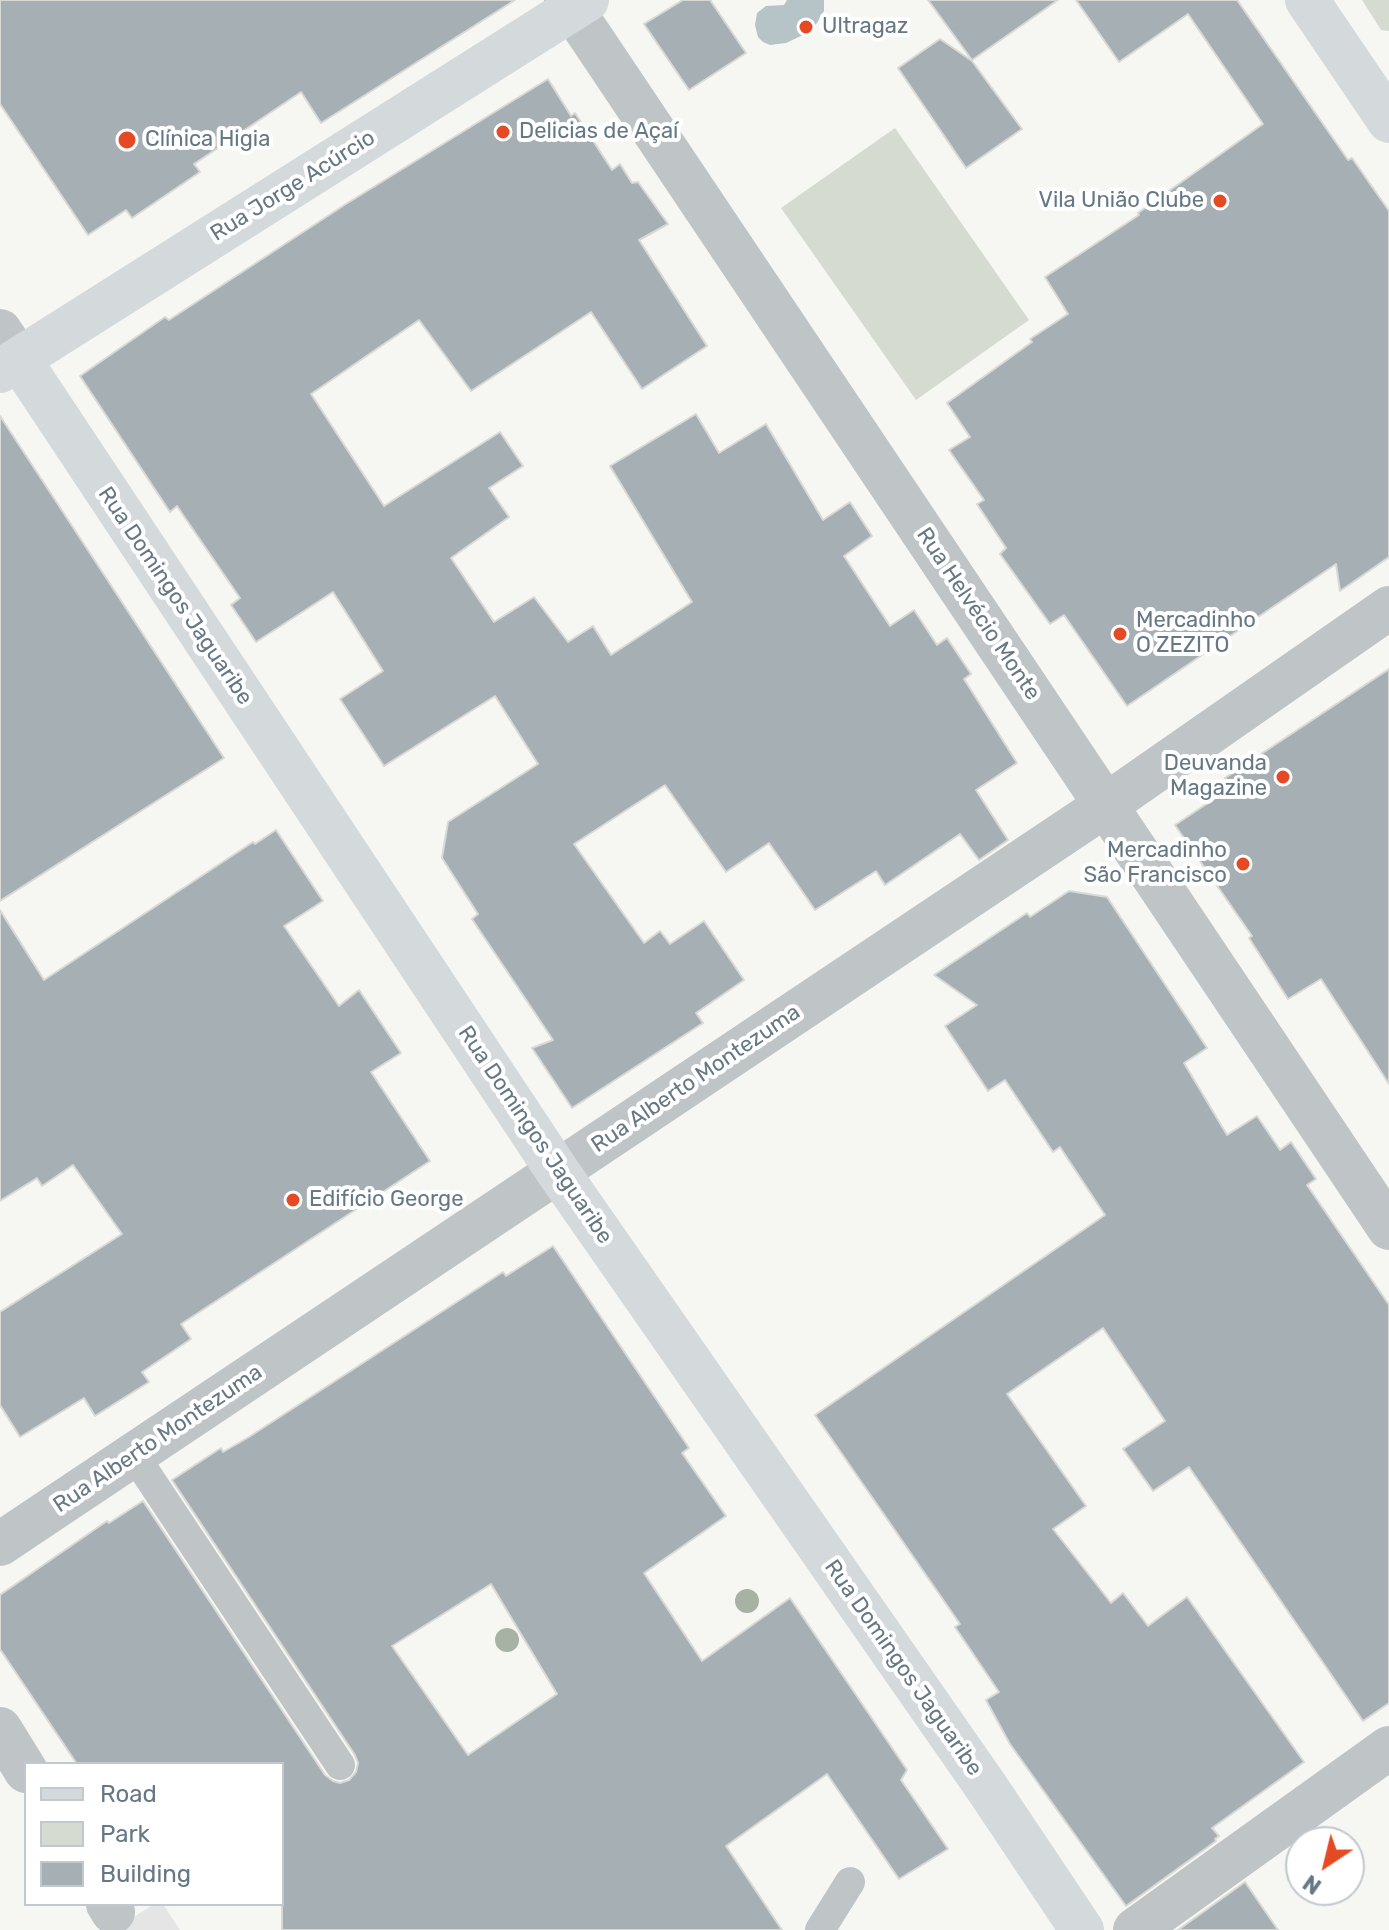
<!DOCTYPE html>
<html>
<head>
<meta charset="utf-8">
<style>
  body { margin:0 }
  #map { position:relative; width:1389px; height:1930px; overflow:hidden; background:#f6f6f3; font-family:Rubik,sans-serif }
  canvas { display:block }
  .legend { position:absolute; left:24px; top:1762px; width:260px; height:144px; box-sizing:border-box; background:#fff; border:2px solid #c1c9ce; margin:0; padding:10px 14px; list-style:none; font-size:24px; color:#657884 }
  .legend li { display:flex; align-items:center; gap:16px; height:40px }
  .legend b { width:40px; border:2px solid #c1c9ce }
  .north { position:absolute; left:1285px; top:1826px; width:80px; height:80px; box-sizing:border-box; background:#fff; border:2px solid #c1c9ce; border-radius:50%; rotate:215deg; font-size:22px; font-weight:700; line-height:32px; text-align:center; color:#657884 }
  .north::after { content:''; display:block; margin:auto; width:28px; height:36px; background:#e54a25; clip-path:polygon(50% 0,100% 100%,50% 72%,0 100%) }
</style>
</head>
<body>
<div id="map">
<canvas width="1389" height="1930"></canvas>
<ul class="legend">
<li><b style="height:10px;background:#d4d9dc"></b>Road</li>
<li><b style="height:22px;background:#d6dbd2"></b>Park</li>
<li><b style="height:22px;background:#a6afb4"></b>Building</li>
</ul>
<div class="north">N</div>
</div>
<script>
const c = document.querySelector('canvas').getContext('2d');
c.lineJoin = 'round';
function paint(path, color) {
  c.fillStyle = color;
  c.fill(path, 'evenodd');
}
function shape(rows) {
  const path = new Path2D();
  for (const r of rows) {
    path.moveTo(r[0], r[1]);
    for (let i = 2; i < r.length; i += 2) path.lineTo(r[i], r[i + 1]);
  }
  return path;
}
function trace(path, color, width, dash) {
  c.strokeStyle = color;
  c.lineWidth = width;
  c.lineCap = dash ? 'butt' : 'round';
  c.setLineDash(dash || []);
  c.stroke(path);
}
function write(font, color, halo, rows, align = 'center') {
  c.font = font + ' Rubik,sans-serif';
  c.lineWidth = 8;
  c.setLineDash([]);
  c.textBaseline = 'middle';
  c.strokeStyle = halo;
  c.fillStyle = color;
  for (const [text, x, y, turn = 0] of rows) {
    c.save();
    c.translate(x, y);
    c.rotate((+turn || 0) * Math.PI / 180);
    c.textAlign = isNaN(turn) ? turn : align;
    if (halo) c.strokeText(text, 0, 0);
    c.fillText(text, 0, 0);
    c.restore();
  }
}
const built = shape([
  [154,1904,163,1904,180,1930,114,1930]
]);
const green = shape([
  [1362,0,1389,0,1389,31,1381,30],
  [895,128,1029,320,916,400,781,208]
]);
const water = shape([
  [787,0,824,0,824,11,817,23,805,34,786,43,770,45,763,42,758,37,755,25,757,13,766,6,784,5]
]);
const building = shape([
  [0,0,515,0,321,123,301,92,194,164,200,172,132,218,126,210,88,235,0,104,0,0],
  [683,0,710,0,746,53,689,90,644,24,683,0],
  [928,0,1058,0,972,60,928,0],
  [1076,0,1237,0,1348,160,1352,158,1389,211,1389,557,1340,591,1336,564,1127,706,1064,615,1050,624,1000,554,1006,548,977,504,984,500,949,450,970,437,947,403,1032,342,1030,339,1068,314,1045,277,1139,215,1138,213,1263,124,1188,14,1119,62,1076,0],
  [940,39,972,61,1022,129,966,168,898,68,940,39],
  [548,79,571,116,575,113,612,170,620,164,632,183,638,182,668,224,639,240,707,346,642,389,591,312,471,391,419,320,311,394,384,506,500,432,523,466,489,488,509,517,451,558,494,622,534,597,568,642,593,626,611,655,692,602,610,466,696,414,719,453,766,424,823,520,850,502,872,536,844,556,890,626,914,610,937,645,947,638,971,674,964,679,1017,763,976,790,1008,840,979,860,960,834,885,885,876,871,815,910,769,843,726,872,665,785,574,844,644,943,660,931,670,944,704,921,744,980,696,1013,703,1023,572,1108,532,1048,553,1040,472,919,478,914,442,858,448,822,538,764,495,696,384,766,340,699,383,671,333,592,256,642,231,605,240,598,177,506,170,512,80,376,165,317,169,320,346,204,548,79],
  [0,416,224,758,0,901,0,416],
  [1389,669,1389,1084,1321,979,1288,999,1249,938,1252,936,1175,825,1232,787,1225,778,1389,669],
  [276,830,323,901,284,926,339,1006,359,990,401,1053,371,1072,430,1161,181,1324,191,1339,142,1372,149,1382,95,1416,84,1398,20,1437,0,1405,0,1312,122,1234,73,1165,42,1186,37,1178,0,1201,0,910,44,980,253,842,255,844,276,830],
  [1069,891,1107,897,1207,1048,1184,1063,1227,1135,1257,1116,1280,1150,1291,1142,1316,1179,1307,1185,1389,1305,1389,1703,1363,1721,1189,1467,1153,1491,1123,1449,1165,1421,1103,1328,1007,1394,1086,1506,1053,1529,1111,1603,1123,1593,1148,1626,1187,1597,1304,1762,1212,1828,1219,1836,1215,1839,1216,1841,1126,1906,1010,1744,986,1700,999,1692,955,1627,960,1624,815,1415,1105,1215,1060,1147,1053,1152,1005,1080,988,1091,945,1026,977,1005,934,975,1027,913,1030,917,1069,891],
  [553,1246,689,1448,682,1453,726,1516,644,1573,702,1661,790,1598,907,1770,901,1780,948,1849,899,1879,827,1774,726,1846,782,1930,282,1930,282,1764,77,1764,0,1649,0,1595,107,1521,109,1523,143,1501,325,1775,333,1781,340,1783,349,1780,356,1772,358,1763,355,1755,172,1480,221,1448,223,1452,249,1437,503,1272,506,1276,553,1246],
  [491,1584,557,1694,468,1755,392,1646,491,1584],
  [1245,1882,1278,1930,1178,1930,1245,1882]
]);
const lane = shape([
  [134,1455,340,1765],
  [820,1930,850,1882]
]);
const street = shape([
  [566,0,1389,1228],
  [0,331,19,359],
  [0,1544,1106,805,1389,608],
  [0,1729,26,1771],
  [108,1904,113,1912],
  [1135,1930,1389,1748]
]);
const secondary = shape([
  [1307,0,1389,121],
  [19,359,558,1172,987,1788,1082,1930],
  [0,371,587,0]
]);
const trees = [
  [747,1601],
  [507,1640]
];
const markers = [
  [806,27,8,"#e54a25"],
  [503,132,8,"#e54a25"],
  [127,140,10,"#e54a25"],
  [1220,201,8,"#e54a25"],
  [1120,634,8,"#e54a25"],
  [1283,777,8,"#e54a25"],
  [1243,864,8,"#e54a25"],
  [293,1200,8,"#e54a25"]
];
const poiNames = [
  ["Ultragaz",822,27],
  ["Delicias de Açaí",519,132],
  ["Clínica Higia",145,140],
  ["Vila União Clube",1204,201,"right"],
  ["Mercadinho",1136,621],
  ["O ZEZITO",1136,646],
  ["Deuvanda",1267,764,"right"],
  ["Magazine",1267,789,"right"],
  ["Mercadinho",1227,851,"right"],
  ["São Francisco",1227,876,"right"],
  ["Edifício George",309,1200]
];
const streetNames = [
  ["Rua Jorge Acúrcio",293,186,-32],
  ["Rua Domingos Jaguaribe",175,596,56],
  ["Rua Helvécio Monte",978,614,56],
  ["Rua Alberto Montezuma",696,1079,-34],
  ["Rua Domingos Jaguaribe",535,1135,56],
  ["Rua Alberto Montezuma",158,1439,-34],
  ["Rua Domingos Jaguaribe",903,1668,55]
];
paint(built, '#e4e5e4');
paint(green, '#d6dbd2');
paint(water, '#b6c3c7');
paint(building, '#a6afb4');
trace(building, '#d8d8d5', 2);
trace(lane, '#bfc4c7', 30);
trace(street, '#bfc4c7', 44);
trace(secondary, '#d4d9dc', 44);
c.fillStyle = '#a8b2a4';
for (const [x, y] of trees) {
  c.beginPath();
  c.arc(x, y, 12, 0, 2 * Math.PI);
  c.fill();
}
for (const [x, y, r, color] of markers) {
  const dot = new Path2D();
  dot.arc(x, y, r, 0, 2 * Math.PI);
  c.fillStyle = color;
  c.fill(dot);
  trace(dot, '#fff', 3);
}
write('22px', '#657884', '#fff', poiNames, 'left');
write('22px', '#657884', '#fff', streetNames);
</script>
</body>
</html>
